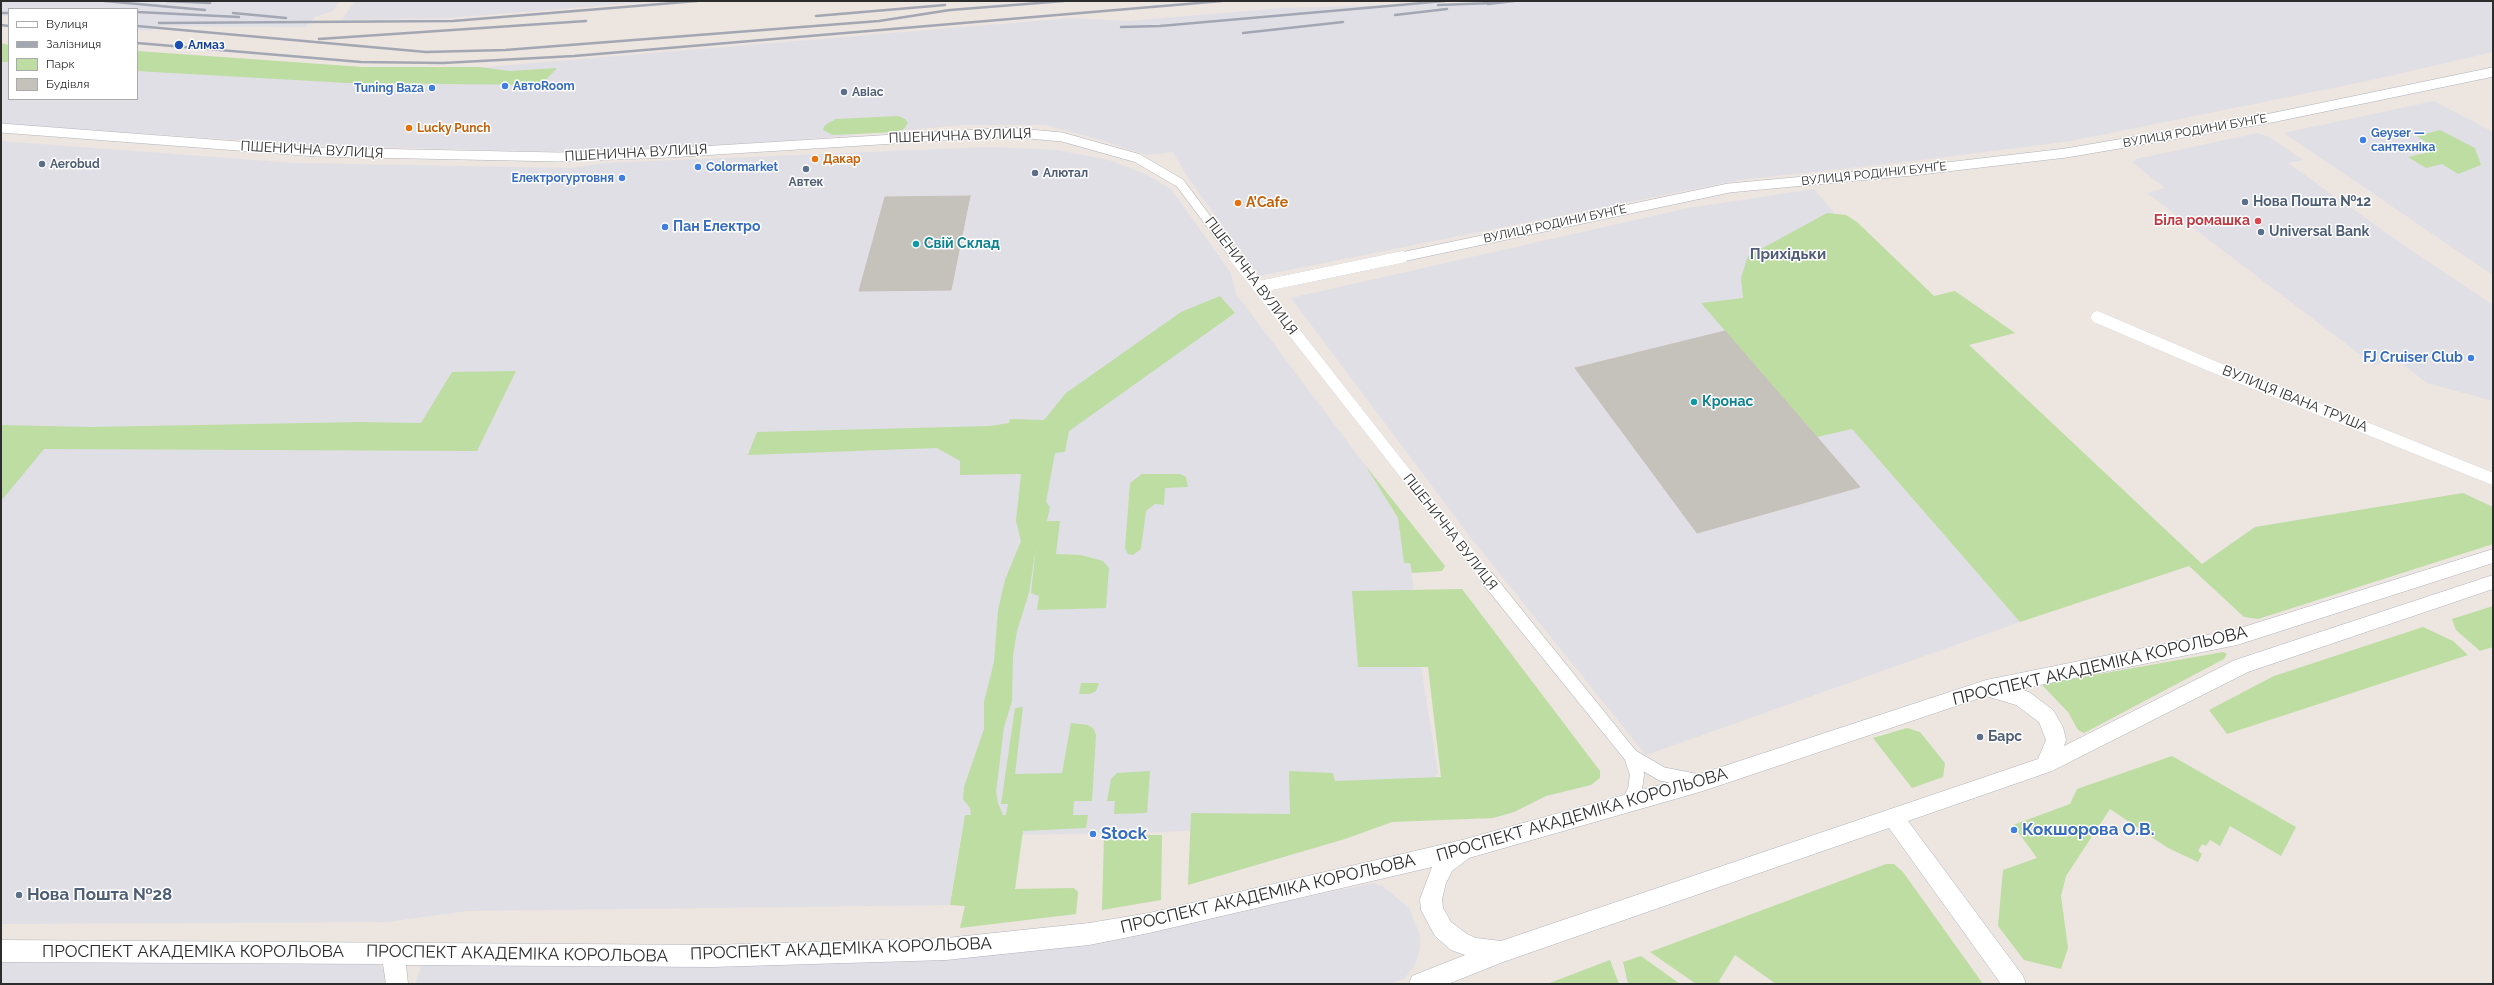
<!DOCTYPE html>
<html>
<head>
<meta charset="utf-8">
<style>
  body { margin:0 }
  #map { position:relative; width:2494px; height:985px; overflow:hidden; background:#ece5e0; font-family:Raleway,sans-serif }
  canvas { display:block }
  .frame { position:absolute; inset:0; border:2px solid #2c2c2c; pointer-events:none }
  .legend { position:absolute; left:8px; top:8px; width:130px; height:92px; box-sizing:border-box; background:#fff; border:1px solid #ababab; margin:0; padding:5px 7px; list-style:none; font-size:12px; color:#2c2c2c }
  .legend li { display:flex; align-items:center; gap:8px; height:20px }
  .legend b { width:20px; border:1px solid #ababab }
</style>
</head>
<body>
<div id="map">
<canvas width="2494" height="985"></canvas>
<div class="frame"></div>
<ul class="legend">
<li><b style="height:5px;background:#fff"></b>Вулиця</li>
<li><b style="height:5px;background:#a3a7b4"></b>Залізниця</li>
<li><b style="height:11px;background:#bddda2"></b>Парк</li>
<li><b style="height:11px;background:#c5c1bb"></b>Будівля</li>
</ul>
</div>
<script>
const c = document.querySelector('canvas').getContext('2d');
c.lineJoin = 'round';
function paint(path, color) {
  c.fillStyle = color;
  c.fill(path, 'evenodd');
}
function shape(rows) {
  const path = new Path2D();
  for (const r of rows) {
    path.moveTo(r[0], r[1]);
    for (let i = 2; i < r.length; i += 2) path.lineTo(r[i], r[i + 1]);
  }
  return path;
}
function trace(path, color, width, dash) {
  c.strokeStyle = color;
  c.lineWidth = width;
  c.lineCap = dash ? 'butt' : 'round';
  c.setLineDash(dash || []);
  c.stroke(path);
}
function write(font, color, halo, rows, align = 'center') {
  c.font = font + ' Raleway,sans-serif';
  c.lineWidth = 3;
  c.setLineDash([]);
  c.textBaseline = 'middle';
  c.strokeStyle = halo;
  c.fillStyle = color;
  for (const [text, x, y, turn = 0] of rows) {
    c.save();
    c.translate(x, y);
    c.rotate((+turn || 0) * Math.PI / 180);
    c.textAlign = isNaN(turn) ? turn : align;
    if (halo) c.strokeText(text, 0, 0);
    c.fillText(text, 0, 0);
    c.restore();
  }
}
const industrial = shape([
  [1,1,340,1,333,11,315,17,306,27,157,26,151,31,137,30,137,9,9,9,9,16,1,16],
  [355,1,661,1,447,18,342,20],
  [1539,1,2493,1,2493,52,2372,80,2071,141,1914,161,1739,180,1259,276,1186,175,1173,152,1147,155,1094,138,1045,125,963,125,775,142,571,152,330,146,1,124,1,49,9,50,9,99,137,99,137,58,254,66,450,70,1072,18,1128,21,1282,8],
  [2434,101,2493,132,2493,275,2284,133],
  [2258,133,2269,137,2303,160,2288,163,2409,249,2493,305,2493,401,2427,383,2396,359,2374,365,2147,193,2165,188,2132,162,2136,159],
  [1,141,294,163,571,168,605,163,989,147,1057,150,1109,160,1145,174,1171,189,1231,273,1236,294,1365,465,1398,518,1404,563,1410,563,1414,589,1409,590,1438,773,1402,820,1161,832,961,836,950,905,467,911,387,922,1,924],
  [1814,189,1885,274,1742,303,2020,622,1646,755,1471,538,1291,298,1688,208],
  [1374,883,1384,887,1409,908,1420,935,1420,949,1415,965,1404,979,1389,984,415,984,421,966,427,961,710,962,1151,930],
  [1,961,376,964,383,968,387,975,387,984,1,984]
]);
const green = shape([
  [1,43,9,45,9,62,1,62],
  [137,51,363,67,479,67,510,71,557,68,541,85,347,83,137,71],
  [898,116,905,119,908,123,904,129,896,132,833,135,823,130,825,125,836,119],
  [2440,130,2475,148,2481,165,2458,174,2442,164,2426,168,2408,157,2438,150,2417,136],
  [1827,213,1846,215,1857,222,1934,296,1955,291,2015,333,1969,345,2202,564,2255,527,2463,493,2493,507,2493,544,2258,619,2244,617,2189,566,2020,622,1852,429,1817,437,1701,303,1743,298,1741,278,1748,256],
  [1220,296,1235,313,1069,431,1065,452,1055,453,1046,502,1050,507,1047,521,1060,521,1056,554,1081,555,1103,561,1109,568,1106,608,1037,610,1039,596,1031,593,1036,547,1029,593,1017,631,1013,656,1012,701,1004,727,996,792,998,803,1003,815,1006,815,1008,804,1001,804,1015,708,1023,707,1015,774,1062,773,1071,723,1088,725,1094,729,1096,735,1092,801,1074,801,1073,815,1088,815,1086,828,1023,831,1015,889,1074,888,1078,892,1076,914,960,928,965,906,950,905,965,815,971,815,970,808,963,799,964,787,984,729,984,702,994,662,998,610,1005,580,1021,541,1016,521,1021,474,960,475,960,461,937,448,748,455,757,432,990,426,1009,423,1010,419,1044,420,1066,393,1181,312],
  [516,371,477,451,44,449,1,501,1,425,91,427,359,422,421,423,452,372],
  [1365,465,1445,566,1442,571,1412,573,1410,563,1404,563,1398,518],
  [1142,474,1180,474,1186,477,1188,487,1165,488,1164,505,1155,504,1146,511,1141,549,1133,555,1128,554,1125,548,1130,483],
  [1462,589,1600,771,1600,778,1591,785,1546,796,1514,812,1493,818,1392,822,1345,839,1188,885,1191,813,1290,814,1289,771,1333,773,1335,781,1441,777,1428,667,1358,667,1352,591],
  [2493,606,2493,647,2480,651,2456,630,2452,619],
  [2423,627,2453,641,2468,655,2227,734,2209,710,2274,676],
  [2223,652,2227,654,2224,659,2084,733,2078,730,2068,712,2043,686,2044,684],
  [1081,683,1099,683,1096,691,1090,694,1079,694],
  [1907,728,1920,732,1945,763,1943,777,1912,788,1873,738],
  [2172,756,2296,827,2281,856,2230,826,2220,846,2210,840,2206,846,2202,844,2198,851,2202,854,2198,862,2168,848,2110,809,2066,876,2061,896,2068,948,2061,969,2024,960,1998,926,2003,870,2037,858,2013,825,2070,804,2077,789],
  [1150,771,1147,813,1114,814,1115,801,1107,801,1111,779,1117,773],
  [1104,835,1162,835,1161,900,1102,910],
  [1886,864,1894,864,1903,872,1983,984,1776,984,1735,955,1719,981,1722,984,1696,984,1650,952],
  [1641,956,1680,984,1628,984,1623,962],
  [1610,960,1619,984,1547,984]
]);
const building = shape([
  [970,196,951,290,859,291,885,197,970,196],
  [1725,331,1817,437,1860,487,1697,533,1575,368,1725,331]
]);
const streetFar2 = shape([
  [1,128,317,152,559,157,668,153,1008,132,1062,137,1137,158,1180,183,1236,258],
  [1397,258,1729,188,1912,171,2066,153,2271,118,2493,72]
]);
const streetFar1 = shape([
  [1235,257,1489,580],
  [1258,287,1402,257],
  [2097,317,2214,367,2493,479]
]);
const street = shape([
  [1488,579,1631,756,1662,774,1698,781],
  [1627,805,1635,790,1637,774,1631,756]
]);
const secondary = shape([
  [2493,549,2493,563,2237,645,2020,689,2029,692,2053,710,2063,727,2066,740,2064,746,2235,660,2493,575,2493,589,2248,672,2052,771,1908,821,2023,976,2026,984,2001,984,1889,828,1503,962,1448,984,1409,984,1412,976,1465,955,1451,950,1435,936,1421,910,1420,899,1432,867,1149,933,1089,945,946,960,712,967,406,965,408,984,386,984,383,964,1,962,1,940,712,945,946,938,1089,923,1149,913,1462,840,1703,773,1986,680,2237,629,2493,549],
  [1986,696,2016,705,2039,722,2046,740,2038,759,1501,941,1476,938,1467,934,1451,922,1443,908,1442,899,1446,883,1452,871,1469,858,1703,791,1986,696]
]);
const rail = shape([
  [104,1,205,10],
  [166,1,210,3],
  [1488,4,1514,1],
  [1438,5,1493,3],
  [137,12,239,17],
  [1,13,9,13],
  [233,13,286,18],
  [1395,15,1447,9],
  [816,16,945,5],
  [159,23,453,21,697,1],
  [1,25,9,26],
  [137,26,426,52,505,50,879,21,950,10,1064,1],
  [1121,27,1160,26,1445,1],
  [1243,33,1343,22],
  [319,39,586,21],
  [137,43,361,62,443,63,574,56,1222,1]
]);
const markers = [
  [179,45,5,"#1a4fb4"],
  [505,86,4,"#3f7fe0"],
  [432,88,4,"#3f7fe0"],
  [844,92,4,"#5c6f8a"],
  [409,128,4,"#e8710a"],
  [2363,140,4,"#3f7fe0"],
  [815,159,4,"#e8710a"],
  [42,164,4,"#5c6f8a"],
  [698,167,4,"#3f7fe0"],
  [806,169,4,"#5c6f8a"],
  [1035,173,4,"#5c6f8a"],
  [622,178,4,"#3f7fe0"],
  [2245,202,4,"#5c6f8a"],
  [1238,203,4,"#e8710a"],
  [2258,221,4,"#e0444e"],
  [665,227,4,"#3f7fe0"],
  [2261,232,4,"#5c6f8a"],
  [916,244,4,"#0f9aa8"],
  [2471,358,4,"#3f7fe0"],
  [1694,402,4,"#0f9aa8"],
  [1980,737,4,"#5c6f8a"],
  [2014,830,4,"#3f7fe0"],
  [1093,834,4,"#3f7fe0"],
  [19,895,4,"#5c6f8a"]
];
const farTransitnames = [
  ["Алмаз",188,45]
];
const farShopnames = [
  ["АвтоRoom",513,86],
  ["Tuning Baza",424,88,"right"],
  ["Geyser —",2371,133],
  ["сантехніка",2371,147],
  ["Colormarket",706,167],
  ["Електрогуртовня",614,178,"right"]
];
const farServicenames = [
  ["Авіас",852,92],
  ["Aerobud",50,164],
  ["Алютал",1043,173],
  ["Автек",806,182,"center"]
];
const farFoodnames = [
  ["Lucky Punch",417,128],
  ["Дакар",823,159]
];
const farStreetnames = [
  ["ВУЛИЦЯ РОДИНИ БУНҐЕ",2195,131,-10],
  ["ВУЛИЦЯ РОДИНИ БУНҐЕ",1874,174,-6],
  ["ВУЛИЦЯ РОДИНИ БУНҐЕ",1555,224,-12]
];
const streetNames = [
  ["ПШЕНИЧНА ВУЛИЦЯ",960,136,-2],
  ["ПШЕНИЧНА ВУЛИЦЯ",312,150,3],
  ["ПШЕНИЧНА ВУЛИЦЯ",636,153,-3],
  ["ПШЕНИЧНА ВУЛИЦЯ",1251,276,53],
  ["ВУЛИЦЯ ІВАНА ТРУША",2295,399,22],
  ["ПШЕНИЧНА ВУЛИЦЯ",1450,532,52]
];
const serviceNames = [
  ["Нова Пошта №12",2253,202],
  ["Universal Bank",2269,232],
  ["Барс",1988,737]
];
const foodNames = [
  ["A’Cafe",1246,203]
];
const healthNames = [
  ["Біла ромашка",2250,221]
];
const shopNames = [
  ["Пан Електро",673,227],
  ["FJ Cruiser Club",2463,358,"right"]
];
const cultureNames = [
  ["Свій Склад",924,244],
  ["Кронас",1702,402]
];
const neighbourhoodNames = [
  ["Прихідьки",1788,254]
];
const nearStreetnames = [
  ["ПРОСПЕКТ АКАДЕМІКА КОРОЛЬОВА",2100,666,-13],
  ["ПРОСПЕКТ АКАДЕМІКА КОРОЛЬОВА",1582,815,-16],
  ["ПРОСПЕКТ АКАДЕМІКА КОРОЛЬОВА",1268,894,-13],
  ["ПРОСПЕКТ АКАДЕМІКА КОРОЛЬОВА",841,949,-2],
  ["ПРОСПЕКТ АКАДЕМІКА КОРОЛЬОВА",193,952],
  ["ПРОСПЕКТ АКАДЕМІКА КОРОЛЬОВА",517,954,1]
];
const nearShopnames = [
  ["Кокшорова О.В.",2022,830],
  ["Stock",1101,834]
];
const nearServicenames = [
  ["Нова Пошта №28",27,895]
];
paint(industrial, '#e1dfe6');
paint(green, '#bddda2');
paint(building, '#c5c1bb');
trace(building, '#c8c1b9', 1);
trace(streetFar2, '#b0b3bb', 10);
trace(streetFar1, '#b0b3bb', 12);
trace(street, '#b0b3bb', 15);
trace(secondary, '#b0b3bb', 1);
trace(streetFar2, '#fff', 9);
trace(streetFar1, '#fff', 12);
trace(street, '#fff', 14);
paint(secondary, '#fff');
trace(rail, '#a3a7b4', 2.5);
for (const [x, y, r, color] of markers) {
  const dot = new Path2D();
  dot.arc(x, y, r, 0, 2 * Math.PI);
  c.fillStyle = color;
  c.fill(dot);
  trace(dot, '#fff', 1.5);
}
write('bold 12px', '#164399', '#fff', farTransitnames, 'left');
write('bold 12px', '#366cbe', '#fff', farShopnames, 'left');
write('bold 12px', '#4e5e75', '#fff', farServicenames, 'left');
write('bold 12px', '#c56008', '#fff', farFoodnames, 'left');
write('12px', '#2c2c2c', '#fff', farStreetnames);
write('14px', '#2c2c2c', '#fff', streetNames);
write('bold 14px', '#4e5e75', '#fff', serviceNames, 'left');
write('bold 14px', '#c56008', '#fff', foodNames, 'left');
write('bold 14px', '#be3a42', '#fff', healthNames, 'right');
write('bold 14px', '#366cbe', '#fff', shopNames, 'left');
write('bold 14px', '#0d838f', '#fff', cultureNames, 'left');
write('bold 15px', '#505c79', '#fff', neighbourhoodNames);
write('17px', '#2c2c2c', '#fff', nearStreetnames);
write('bold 17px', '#366cbe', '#fff', nearShopnames, 'left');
write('bold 17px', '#4e5e75', '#fff', nearServicenames, 'left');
</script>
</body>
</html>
